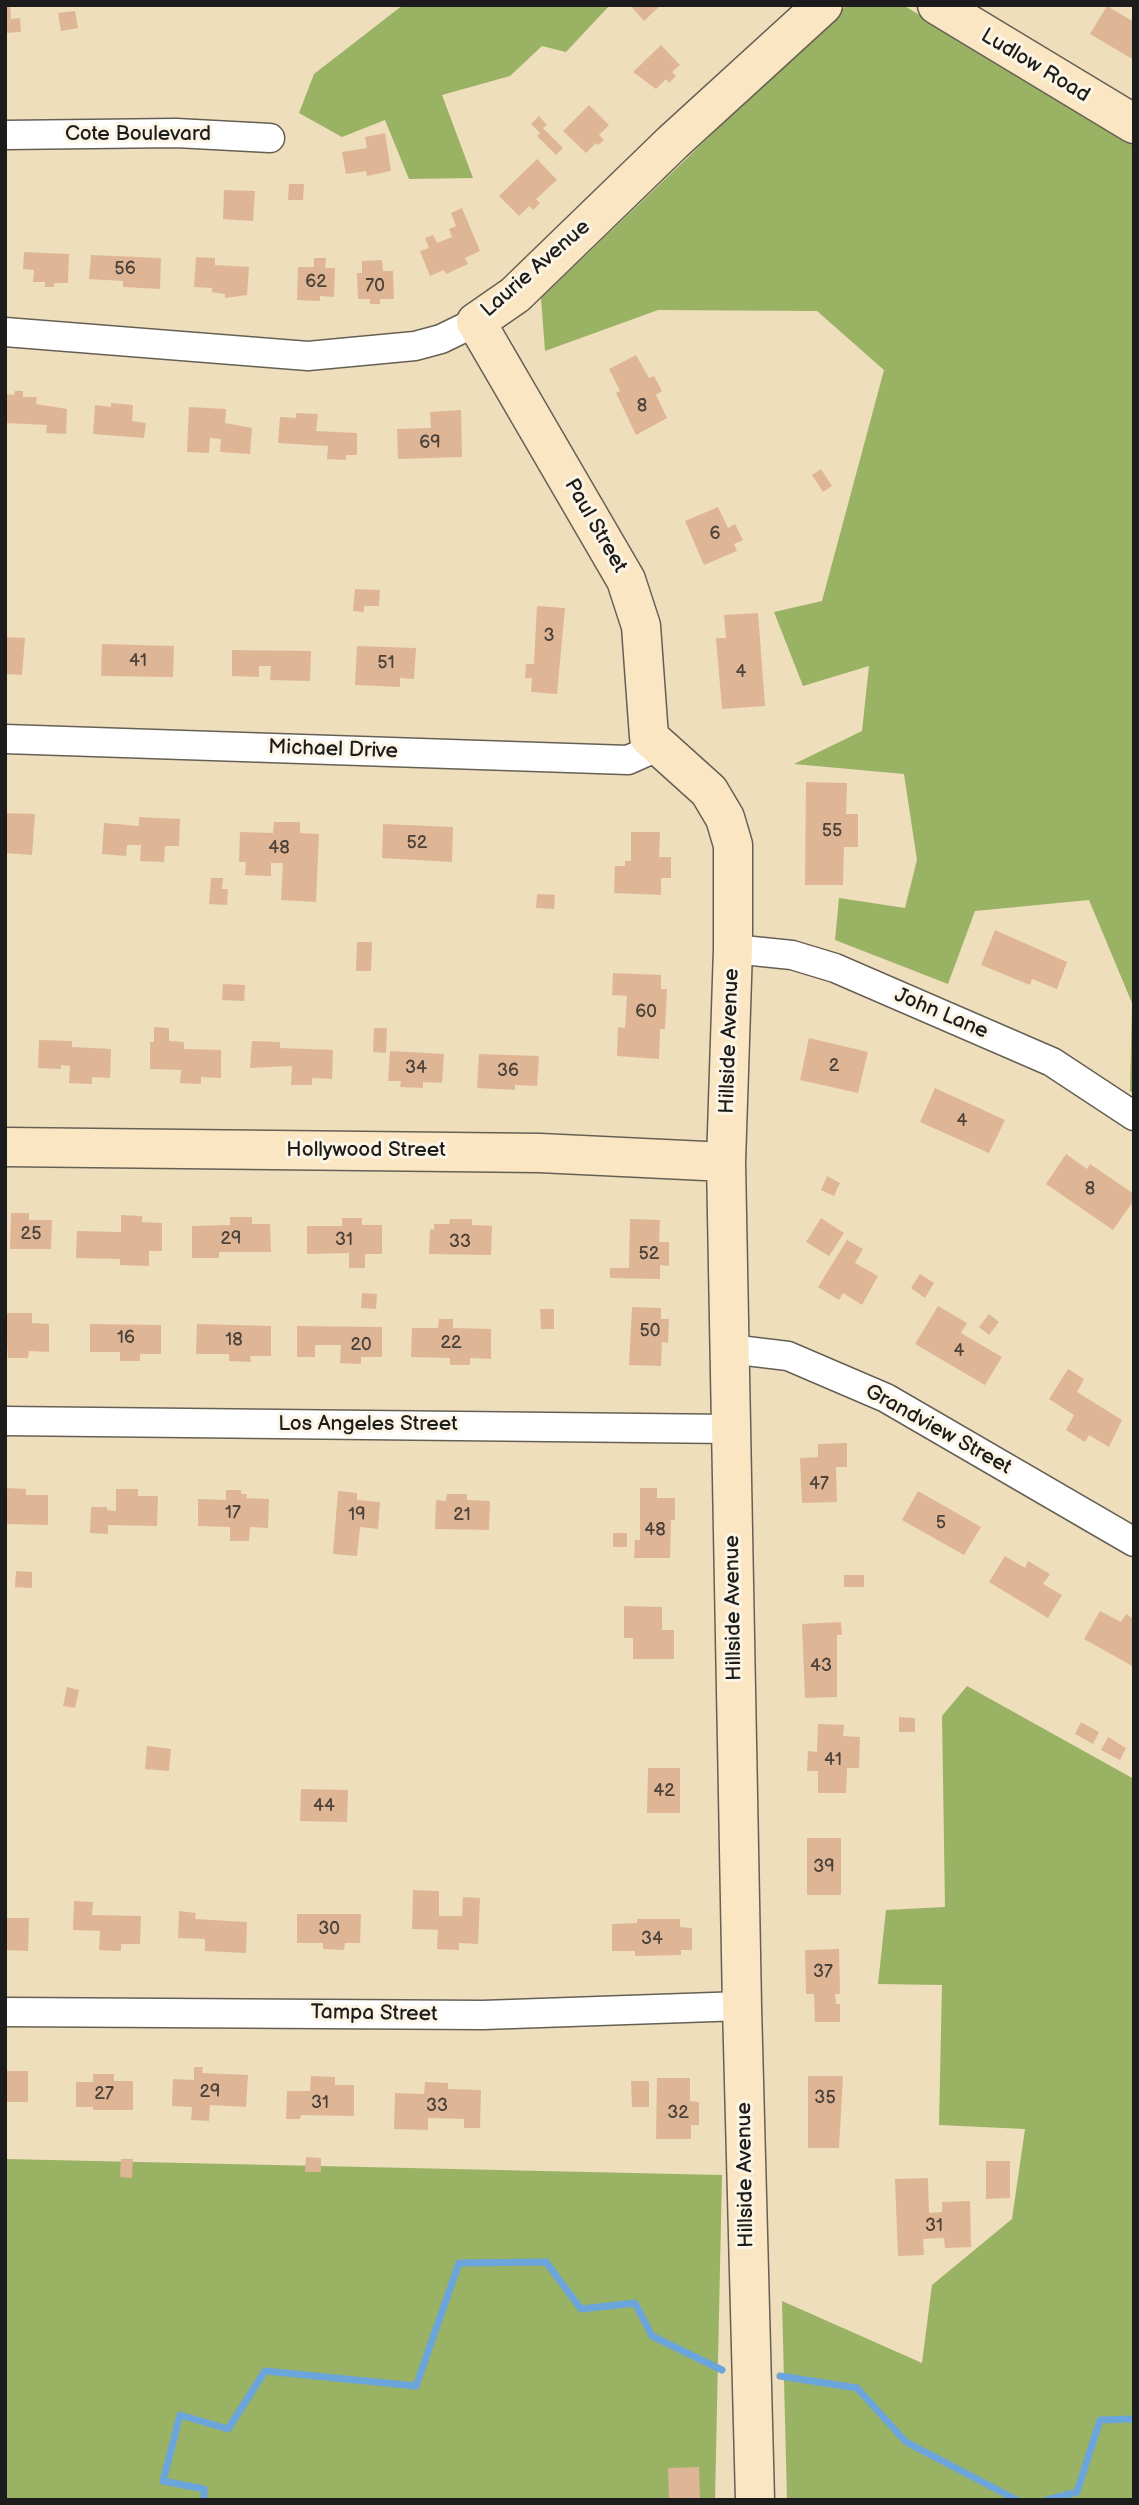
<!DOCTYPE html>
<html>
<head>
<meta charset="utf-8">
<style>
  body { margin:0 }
  #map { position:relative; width:1139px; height:2505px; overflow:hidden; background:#eedebc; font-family:"Balsamiq Sans",sans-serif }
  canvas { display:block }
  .frame { position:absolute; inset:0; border:7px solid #1c1c1c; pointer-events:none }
</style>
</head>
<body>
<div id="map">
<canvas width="1139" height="2505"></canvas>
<div class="frame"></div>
</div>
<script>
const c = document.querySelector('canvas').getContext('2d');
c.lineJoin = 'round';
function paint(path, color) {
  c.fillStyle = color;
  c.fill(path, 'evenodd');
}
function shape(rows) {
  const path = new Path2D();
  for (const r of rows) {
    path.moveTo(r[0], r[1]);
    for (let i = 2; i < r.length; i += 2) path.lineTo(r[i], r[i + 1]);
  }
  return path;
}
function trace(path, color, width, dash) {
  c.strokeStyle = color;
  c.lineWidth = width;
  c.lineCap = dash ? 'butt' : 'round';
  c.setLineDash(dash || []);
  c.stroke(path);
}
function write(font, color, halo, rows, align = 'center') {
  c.font = font + ' "Balsamiq Sans",sans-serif';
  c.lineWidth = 6;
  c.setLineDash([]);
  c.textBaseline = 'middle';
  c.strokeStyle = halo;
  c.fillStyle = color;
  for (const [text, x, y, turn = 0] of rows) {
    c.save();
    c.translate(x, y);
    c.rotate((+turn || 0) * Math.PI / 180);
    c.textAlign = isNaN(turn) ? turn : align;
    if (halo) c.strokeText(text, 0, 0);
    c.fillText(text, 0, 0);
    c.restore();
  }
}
const forest = shape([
  [403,5,610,5,566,52,542,46,510,76,442,95,473,178,409,179,385,120,342,137,299,113,314,74],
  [847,5,903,5,1134,145,1134,1093,1130,1091,1132,1003,1089,900,975,911,948,984,835,940,839,898,905,908,917,860,904,774,794,764,862,731,869,666,803,686,774,612,822,601,884,370,817,311,658,310,545,351,541,298],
  [967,1686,1134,1779,1134,2500,787,2500,782,2301,922,2363,932,2285,1012,2219,1025,2129,939,2125,942,1985,878,1984,886,1910,945,1907,942,1716],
  [5,2159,722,2175,715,2500,5,2500]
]);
const stream = shape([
  [780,2376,857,2388,906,2442,1017,2500],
  [204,2500,204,2489,163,2481,180,2415,228,2429,265,2371,416,2386,459,2263,546,2262,581,2309,635,2303,652,2336,722,2370],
  [1047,2500,1077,2492,1100,2420,1134,2419]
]);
const building = shape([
  [5,5,10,5,11,19,20,18,21,32,5,33],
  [630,5,661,5,644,21],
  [1107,6,1134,22,1134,60,1090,34],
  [75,11,78,28,61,31,58,13],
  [661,45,680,65,672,72,676,76,669,83,666,79,656,89,633,72],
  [589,105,609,125,599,135,604,140,598,145,596,143,586,153,563,131],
  [539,116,547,125,543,128,563,148,556,155,537,136,540,133,531,124],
  [385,133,391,171,367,176,366,171,346,174,342,152,367,148,365,137],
  [537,159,557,180,536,199,540,203,533,210,529,206,519,216,499,196],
  [289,184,304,184,303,200,288,200],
  [224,190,255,191,253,221,223,219],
  [462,208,480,251,465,258,468,264,446,274,444,270,430,276,420,251,429,248,425,238,433,235,437,243,452,237,449,229,456,226,451,213],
  [24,252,69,254,68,283,54,283,54,287,45,287,45,282,33,282,34,270,23,269],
  [91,255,161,258,160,289,123,287,123,281,89,279],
  [196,257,215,258,215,265,249,267,247,295,225,298,225,294,212,292,212,288,194,287],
  [314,258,326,258,325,268,335,268,334,297,320,296,320,301,297,300,298,267,314,267],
  [382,260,383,271,393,271,394,299,380,299,380,304,370,304,370,299,358,299,357,273,362,273,362,261],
  [636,355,649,378,654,376,662,391,656,395,667,418,636,435,616,393,620,391,609,369],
  [15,391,23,391,23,397,37,397,36,404,67,409,66,434,46,433,47,425,5,423,5,394,14,395],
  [111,403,133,405,132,421,146,423,144,438,93,434,95,405,111,407],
  [189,407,226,409,225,423,252,428,250,454,220,452,221,439,210,438,209,453,187,452],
  [461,410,462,457,398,459,397,429,431,428,430,412],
  [296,413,318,414,316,431,357,433,357,455,346,455,346,460,327,459,328,446,278,443,280,417,296,418],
  [821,469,832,486,823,492,812,475],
  [718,507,728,528,735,524,743,540,734,544,737,551,704,565,685,521],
  [355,589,380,590,379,606,364,606,364,612,353,611],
  [537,606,565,608,557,694,531,692,532,678,525,678,526,664,534,664],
  [758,613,765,706,722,709,716,638,726,638,724,615],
  [5,637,25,638,22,675,5,674],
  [102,644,174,646,173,677,101,676],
  [357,646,416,648,414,679,400,678,400,687,355,685],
  [232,650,311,651,310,681,270,680,271,666,259,666,259,677,232,676],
  [806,782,847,783,846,814,858,814,858,847,844,847,843,885,805,885],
  [5,813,35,814,32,855,5,853],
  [139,817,180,819,179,846,165,846,164,862,140,861,141,845,127,845,126,856,102,854,104,823,139,826],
  [274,822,300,822,300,833,319,834,316,902,281,900,283,863,271,863,271,876,245,875,246,862,239,862,240,832,273,833],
  [383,824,453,827,452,862,382,858],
  [631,832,660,832,659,857,671,857,671,878,661,878,661,895,614,893,615,866,625,866,625,861,631,861],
  [211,878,223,878,222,889,228,889,227,905,209,904],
  [537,894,555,895,554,909,536,908],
  [995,930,1067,962,1057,989,1032,979,1030,985,981,965],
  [357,942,372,942,371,971,356,971],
  [613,973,661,975,661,989,667,989,665,1029,660,1029,659,1059,617,1056,618,1027,625,1028,627,996,612,995],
  [223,984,245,985,244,1001,222,1000],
  [154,1027,169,1028,169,1041,184,1042,184,1049,221,1050,221,1078,201,1077,201,1084,180,1083,181,1070,150,1069,150,1042,154,1042],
  [374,1028,387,1028,386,1053,373,1052],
  [809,1038,868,1052,858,1093,800,1080],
  [39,1040,72,1041,72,1047,111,1049,110,1078,92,1077,92,1084,69,1083,70,1066,61,1065,61,1069,38,1068],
  [252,1041,280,1042,280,1048,333,1050,332,1079,312,1078,312,1085,291,1085,292,1066,250,1068],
  [390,1051,444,1054,442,1083,423,1082,423,1088,400,1087,401,1081,388,1081],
  [479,1054,539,1056,537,1086,515,1085,515,1090,477,1088],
  [935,1088,1005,1120,989,1153,920,1122],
  [1066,1154,1087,1169,1090,1164,1134,1194,1134,1200,1113,1230,1046,1184],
  [827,1176,840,1183,834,1196,821,1190],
  [11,1213,29,1213,29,1220,52,1220,51,1249,10,1249],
  [121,1215,142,1216,142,1222,162,1223,162,1251,149,1251,149,1266,120,1265,120,1259,76,1258,77,1231,121,1232],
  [230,1217,252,1217,252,1224,270,1224,271,1252,219,1252,219,1258,192,1258,192,1226,230,1225],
  [342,1218,362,1218,362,1225,382,1225,382,1254,365,1254,365,1268,349,1268,349,1253,307,1254,307,1226,342,1226],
  [821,1218,844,1233,829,1256,806,1242],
  [450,1219,472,1219,472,1225,492,1226,491,1255,429,1254,430,1229,434,1230,434,1224,449,1224],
  [630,1219,660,1220,659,1242,669,1242,669,1266,660,1265,660,1279,610,1278,610,1268,629,1268],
  [847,1240,863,1249,855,1263,878,1276,862,1305,843,1293,839,1300,818,1287],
  [920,1274,934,1283,925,1298,911,1288],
  [362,1293,377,1294,376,1309,361,1308],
  [938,1306,967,1323,961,1333,1002,1357,985,1385,915,1344],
  [632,1307,661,1308,661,1319,669,1319,668,1343,662,1342,661,1366,629,1365],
  [540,1309,554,1309,554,1329,541,1329],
  [5,1313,32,1313,32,1323,49,1324,49,1352,29,1351,28,1358,8,1358],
  [989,1314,999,1322,989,1335,979,1327],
  [439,1319,453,1319,453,1328,491,1329,491,1359,470,1358,470,1365,450,1365,450,1358,411,1357,412,1328,438,1328],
  [90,1324,161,1325,161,1354,140,1354,140,1361,120,1361,120,1352,90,1352],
  [197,1324,271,1326,271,1356,250,1356,251,1362,229,1361,229,1354,196,1354],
  [297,1326,382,1327,382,1357,361,1357,361,1364,340,1363,341,1345,315,1345,315,1357,297,1357],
  [1068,1369,1084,1379,1077,1392,1122,1420,1109,1447,1089,1435,1085,1442,1066,1430,1074,1415,1049,1399],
  [847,1443,847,1467,836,1467,837,1502,802,1503,800,1458,818,1457,818,1444],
  [7,1488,26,1489,26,1495,48,1495,48,1525,5,1524],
  [640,1488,657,1488,657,1498,675,1498,675,1520,671,1520,670,1558,634,1558,635,1540,640,1540],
  [116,1489,138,1489,138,1496,158,1496,157,1526,108,1525,108,1534,90,1533,91,1507,107,1507,107,1510,116,1511],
  [226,1490,241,1490,241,1494,247,1494,246,1498,269,1499,268,1528,250,1527,249,1541,230,1541,230,1527,198,1526,198,1499,226,1500],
  [338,1491,357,1493,357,1500,380,1502,378,1529,360,1527,357,1556,333,1554],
  [918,1491,981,1527,964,1555,902,1520],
  [447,1494,467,1494,467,1500,490,1501,489,1530,435,1529,436,1500,446,1501],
  [613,1533,627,1533,627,1547,613,1547],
  [1005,1556,1025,1568,1028,1561,1050,1574,1043,1584,1062,1595,1048,1618,989,1582],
  [16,1571,32,1572,32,1588,15,1587],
  [844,1575,864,1575,864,1587,844,1587],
  [624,1606,662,1607,662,1630,674,1630,674,1659,633,1659,633,1638,624,1638],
  [1100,1611,1121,1622,1126,1614,1134,1619,1134,1667,1084,1639],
  [841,1622,842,1635,837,1635,837,1697,805,1698,802,1624],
  [67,1687,79,1690,75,1708,63,1706],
  [899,1717,915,1718,915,1732,899,1732],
  [1081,1722,1099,1732,1093,1744,1075,1734],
  [818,1724,844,1725,843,1736,860,1737,859,1768,847,1768,846,1793,818,1793,818,1771,807,1771,808,1751,817,1752],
  [1108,1737,1126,1748,1120,1760,1101,1750],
  [147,1746,171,1749,169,1771,145,1769],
  [648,1768,680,1768,680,1813,647,1813],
  [301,1789,348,1790,347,1822,300,1821],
  [807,1838,841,1838,841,1895,807,1895],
  [413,1890,439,1891,439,1916,462,1916,463,1897,480,1898,478,1944,459,1943,459,1950,437,1949,438,1930,412,1929],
  [74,1901,93,1902,92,1915,141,1916,140,1944,121,1944,121,1951,99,1950,100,1931,73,1930],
  [179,1911,196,1913,195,1919,247,1922,246,1953,205,1951,205,1939,178,1938],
  [297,1914,361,1914,360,1943,345,1943,344,1950,323,1949,323,1943,297,1943],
  [5,1918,29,1918,28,1951,5,1950],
  [637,1919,680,1919,680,1927,692,1928,692,1950,681,1950,681,1955,635,1956,635,1951,612,1951,612,1924,637,1923],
  [839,1949,840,1994,835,1994,836,2004,840,2004,840,2022,815,2022,814,1994,806,1994,805,1950],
  [194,2067,203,2067,202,2073,248,2075,246,2107,210,2105,209,2121,191,2120,192,2107,172,2106,173,2079,194,2080],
  [5,2071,28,2071,28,2102,5,2102],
  [93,2074,114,2074,114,2081,133,2081,133,2110,93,2110,93,2107,76,2107,76,2082,93,2082],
  [311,2076,335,2077,335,2085,354,2085,354,2116,301,2115,300,2119,286,2119,287,2091,310,2091],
  [808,2076,843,2076,839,2148,808,2148],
  [657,2078,690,2078,690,2101,699,2102,699,2125,691,2125,691,2139,656,2139],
  [631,2081,649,2081,649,2107,632,2107],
  [425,2082,448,2083,448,2089,481,2090,480,2128,464,2128,464,2119,428,2118,428,2130,394,2129,395,2093,424,2094],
  [306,2157,321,2158,321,2172,305,2172],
  [121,2159,133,2159,132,2178,120,2177],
  [986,2161,1010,2161,1010,2198,986,2199],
  [928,2178,929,2213,942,2212,942,2202,970,2201,971,2247,945,2248,944,2238,923,2239,924,2255,898,2256,895,2179],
  [699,2467,700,2500,669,2500,668,2468]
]);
const street = shape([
  [5,135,176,133,270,138],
  [5,332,308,356,415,346,441,339,476,322],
  [5,739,628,760,657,747],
  [733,949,792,955,835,968,1052,1062,1134,1116],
  [730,1349,788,1356,886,1398,1134,1542],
  [5,1421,730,1429],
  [5,2012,483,2015,742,2006]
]);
const secondary = shape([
  [937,5,1134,124],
  [5,1147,540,1153,726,1162],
  [755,2500,742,2006,726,1162,733,949,733,845,725,818,709,791,649,737,641,626,626,580,476,322,515,295,673,142,823,5]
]);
const numberNames = [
  ["56",125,269],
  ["62",316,282],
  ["70",375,286],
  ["8",642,406],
  ["69",430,443],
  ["6",715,534],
  ["3",549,636],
  ["41",138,661],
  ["51",386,663],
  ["4",741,672],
  ["55",832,831],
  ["52",417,843],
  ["48",279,848],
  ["60",646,1012],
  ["2",834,1066],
  ["34",416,1068],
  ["36",508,1071],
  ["4",962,1121],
  ["8",1090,1189],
  ["25",31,1234],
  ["29",231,1239],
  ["31",344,1240],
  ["33",460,1242],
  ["52",649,1254],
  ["50",650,1331],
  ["16",126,1338],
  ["18",234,1340],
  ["22",451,1343],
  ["20",361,1345],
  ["4",959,1351],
  ["47",819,1484],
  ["17",233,1513],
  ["19",357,1515],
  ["21",462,1515],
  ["5",941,1523],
  ["48",655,1530],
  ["43",821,1666],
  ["41",833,1760],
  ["42",664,1791],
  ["44",324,1806],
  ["39",824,1867],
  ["30",329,1929],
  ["34",652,1939],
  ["37",823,1972],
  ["29",210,2092],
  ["27",104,2094],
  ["35",825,2098],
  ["31",320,2103],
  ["33",437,2106],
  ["32",678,2113],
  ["31",934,2226]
];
const streetNames = [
  ["Ludlow Road",1035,66,31],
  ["Cote Boulevard",138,135],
  ["Laurie Avenue",536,269,-41],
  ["Paul Street",595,526,60],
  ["Michael Drive",333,750,2],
  ["John Lane",941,1014,23],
  ["Hillside Avenue",730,1041,-88],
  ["Hollywood Street",366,1151],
  ["Los Angeles Street",368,1425],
  ["Grandview Street",938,1430,29],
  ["Hillside Avenue",734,1608,-91],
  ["Tampa Street",374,2014,1],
  ["Hillside Avenue",746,2175,-91]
];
paint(forest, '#9ab264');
trace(stream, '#6ba5db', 7);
paint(building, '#deb696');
trace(street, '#666054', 31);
trace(secondary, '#666054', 41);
trace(street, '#fff', 28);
trace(secondary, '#fbe6c4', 38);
write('18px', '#4c423a', null, numberNames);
write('21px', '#1c1c1c', '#fcf5e5', streetNames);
</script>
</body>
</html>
